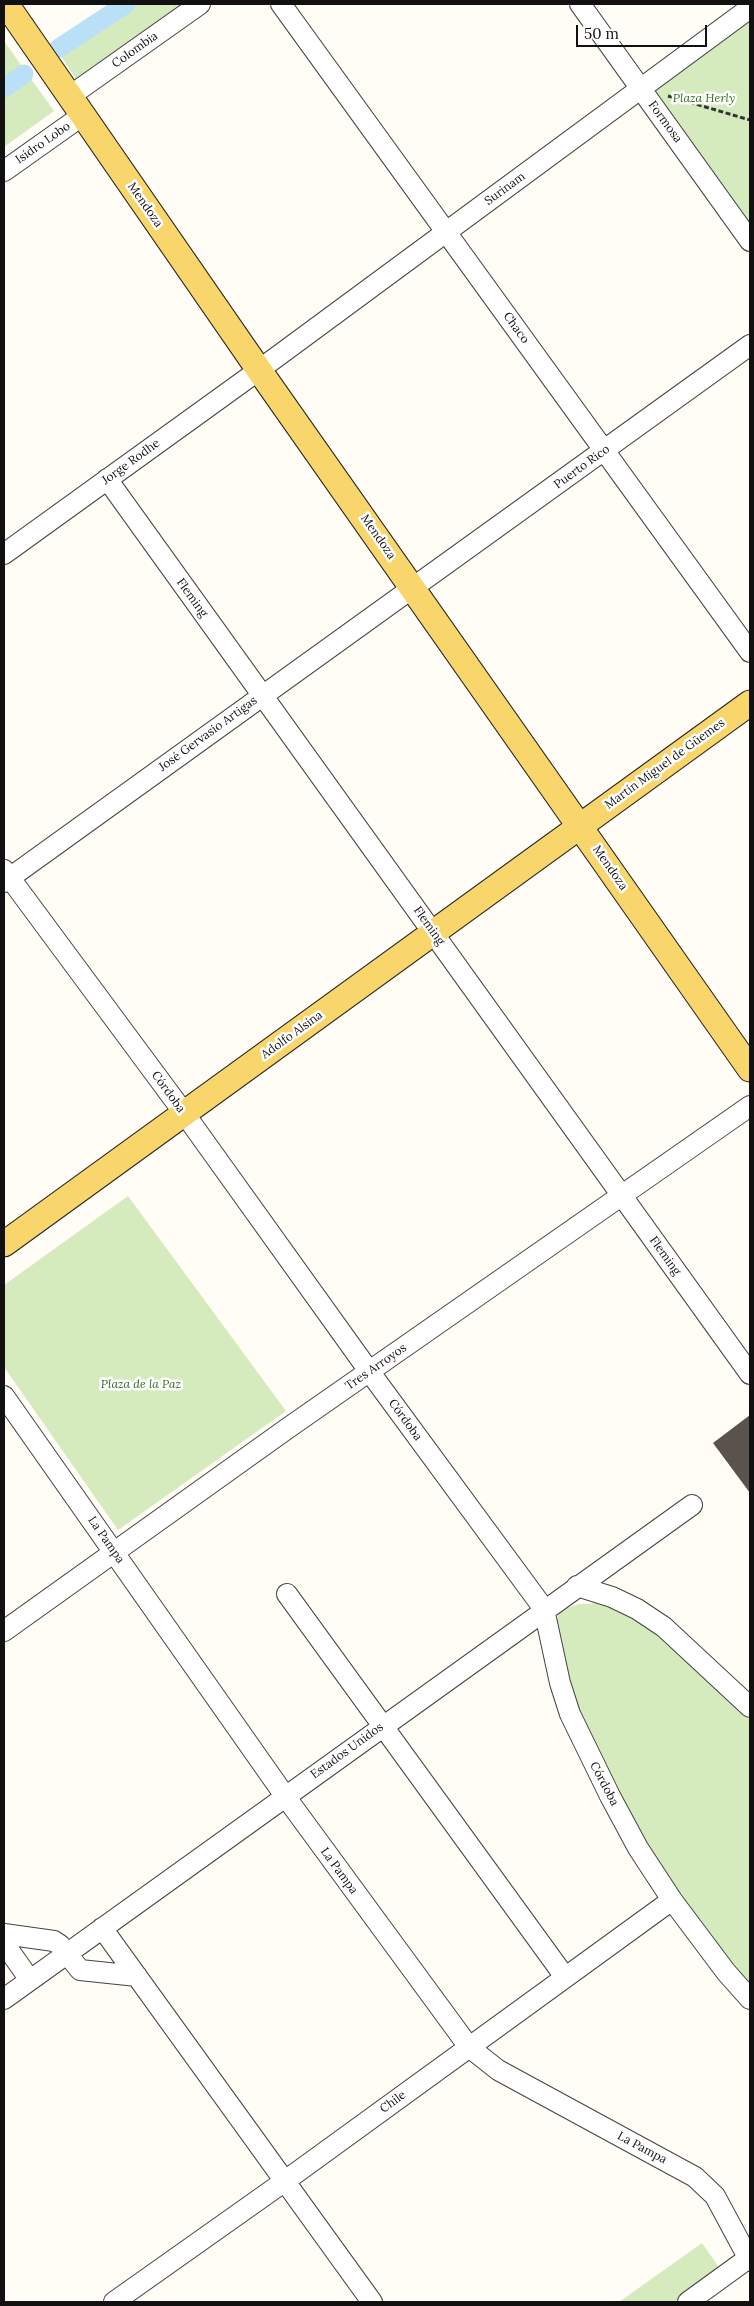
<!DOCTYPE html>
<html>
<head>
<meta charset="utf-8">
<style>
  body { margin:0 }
  #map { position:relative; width:754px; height:2306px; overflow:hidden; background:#fffdf5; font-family:Lora,serif }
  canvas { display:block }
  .frame { position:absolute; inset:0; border:5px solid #111; pointer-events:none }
  .scale { position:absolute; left:576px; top:25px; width:131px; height:22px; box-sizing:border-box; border:2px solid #111; border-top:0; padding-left:6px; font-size:15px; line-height:18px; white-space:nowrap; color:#111; -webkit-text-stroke:4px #fff; paint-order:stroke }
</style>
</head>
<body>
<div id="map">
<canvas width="754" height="2306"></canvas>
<div class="frame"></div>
<div class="scale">50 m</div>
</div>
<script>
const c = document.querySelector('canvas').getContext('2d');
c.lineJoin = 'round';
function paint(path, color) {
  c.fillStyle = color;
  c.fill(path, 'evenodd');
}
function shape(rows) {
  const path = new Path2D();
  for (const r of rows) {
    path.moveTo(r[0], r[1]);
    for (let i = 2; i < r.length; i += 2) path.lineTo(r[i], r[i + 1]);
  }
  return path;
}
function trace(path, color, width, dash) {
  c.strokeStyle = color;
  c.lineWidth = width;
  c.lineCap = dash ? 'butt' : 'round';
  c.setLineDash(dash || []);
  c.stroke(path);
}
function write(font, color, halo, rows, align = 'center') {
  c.font = font + ' Lora,serif';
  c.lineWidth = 5;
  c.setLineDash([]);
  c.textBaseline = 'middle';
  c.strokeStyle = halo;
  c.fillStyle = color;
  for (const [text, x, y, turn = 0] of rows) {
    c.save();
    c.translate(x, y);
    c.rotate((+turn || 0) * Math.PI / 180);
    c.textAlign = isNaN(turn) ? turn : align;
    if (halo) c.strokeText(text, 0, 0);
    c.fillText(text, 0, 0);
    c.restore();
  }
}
const green = shape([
  [110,4,184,4,77,81,53,44],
  [750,8,750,241,641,89],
  [4,41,54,111,4,147],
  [128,1196,286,1411,118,1530,4,1367,4,1285],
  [605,1603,635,1612,750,1713,750,1989,673,1900,573,1713,556,1625,559,1611,579,1604],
  [702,2243,718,2266,713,2280,680,2302,619,2302]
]);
const canal = shape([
  [59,48,126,4],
  [4,88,24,74]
]);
const building = shape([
  [750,1415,750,1493,713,1443]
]);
const path = shape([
  [668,96,750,120]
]);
const minor = shape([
  [281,4,750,652],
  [580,4,750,241],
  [70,96,200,4],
  [4,171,83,115],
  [107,479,750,1374],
  [4,554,259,370,750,8],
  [4,870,184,1113,369,1371,544,1609,560,1683,570,1714,610,1796,638,1848,672,1900,726,1972,750,1999],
  [4,882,750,345],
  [4,1396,285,1796,469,2047,498,2070,695,2177,715,2196,750,2261],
  [577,1586,612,1597,637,1609,664,1627,750,1707],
  [287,1594,565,1977],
  [4,1631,288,1428,750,1106],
  [102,1928,372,2302],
  [4,1934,54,1941,60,1945,80,1970,137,1976],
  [4,1943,30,1980],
  [4,1999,692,1505],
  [114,2302,285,2181,672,1900],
  [688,2302,750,2257]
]);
const major = shape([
  [6,4,259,370,750,1069],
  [4,1244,750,703]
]);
const streetNames = [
  ["Colombia",135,50,-35],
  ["Formosa",665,122,54],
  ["Isidro Lobo",43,143,-35],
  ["Surinam",505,189,-36],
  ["Mendoza",145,205,55],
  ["Chaco",516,328,54],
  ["Jorge Rodhe",131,462,-36],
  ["Puerto Rico",582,467,-36],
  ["Mendoza",378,537,55],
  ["Fleming",192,598,54],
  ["José Gervasio Artigas",208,734,-36],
  ["Martín Miguel de Güemes",665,764,-36],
  ["Mendoza",610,868,55],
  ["Fleming",429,926,54],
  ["Adolfo Alsina",292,1035,-36],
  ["Córdoba",168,1092,54],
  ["Fleming",665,1256,54],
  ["Tres Arroyos",376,1367,-35],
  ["Córdoba",405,1420,54],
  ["La Pampa",106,1540,55],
  ["Estados Unidos",347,1751,-36],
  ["Córdoba",604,1784,62],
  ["La Pampa",339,1871,54],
  ["Chile",393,2102,-36],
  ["La Pampa",642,2148,28]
];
const parkNames = [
  ["Plaza Herly",704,99],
  ["Plaza de la Paz",141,1385]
];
paint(green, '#d5ebbd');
trace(canal, '#b9e0f7', 19);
paint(building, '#5a524d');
trace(minor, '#444', 22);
trace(major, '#222', 27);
trace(path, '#333', 3, [5, 2.5]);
trace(minor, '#fff', 20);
trace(major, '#f9d66b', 25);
write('12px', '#111', '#fff', streetNames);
write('italic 12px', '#2f6b1f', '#fff', parkNames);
</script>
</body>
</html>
